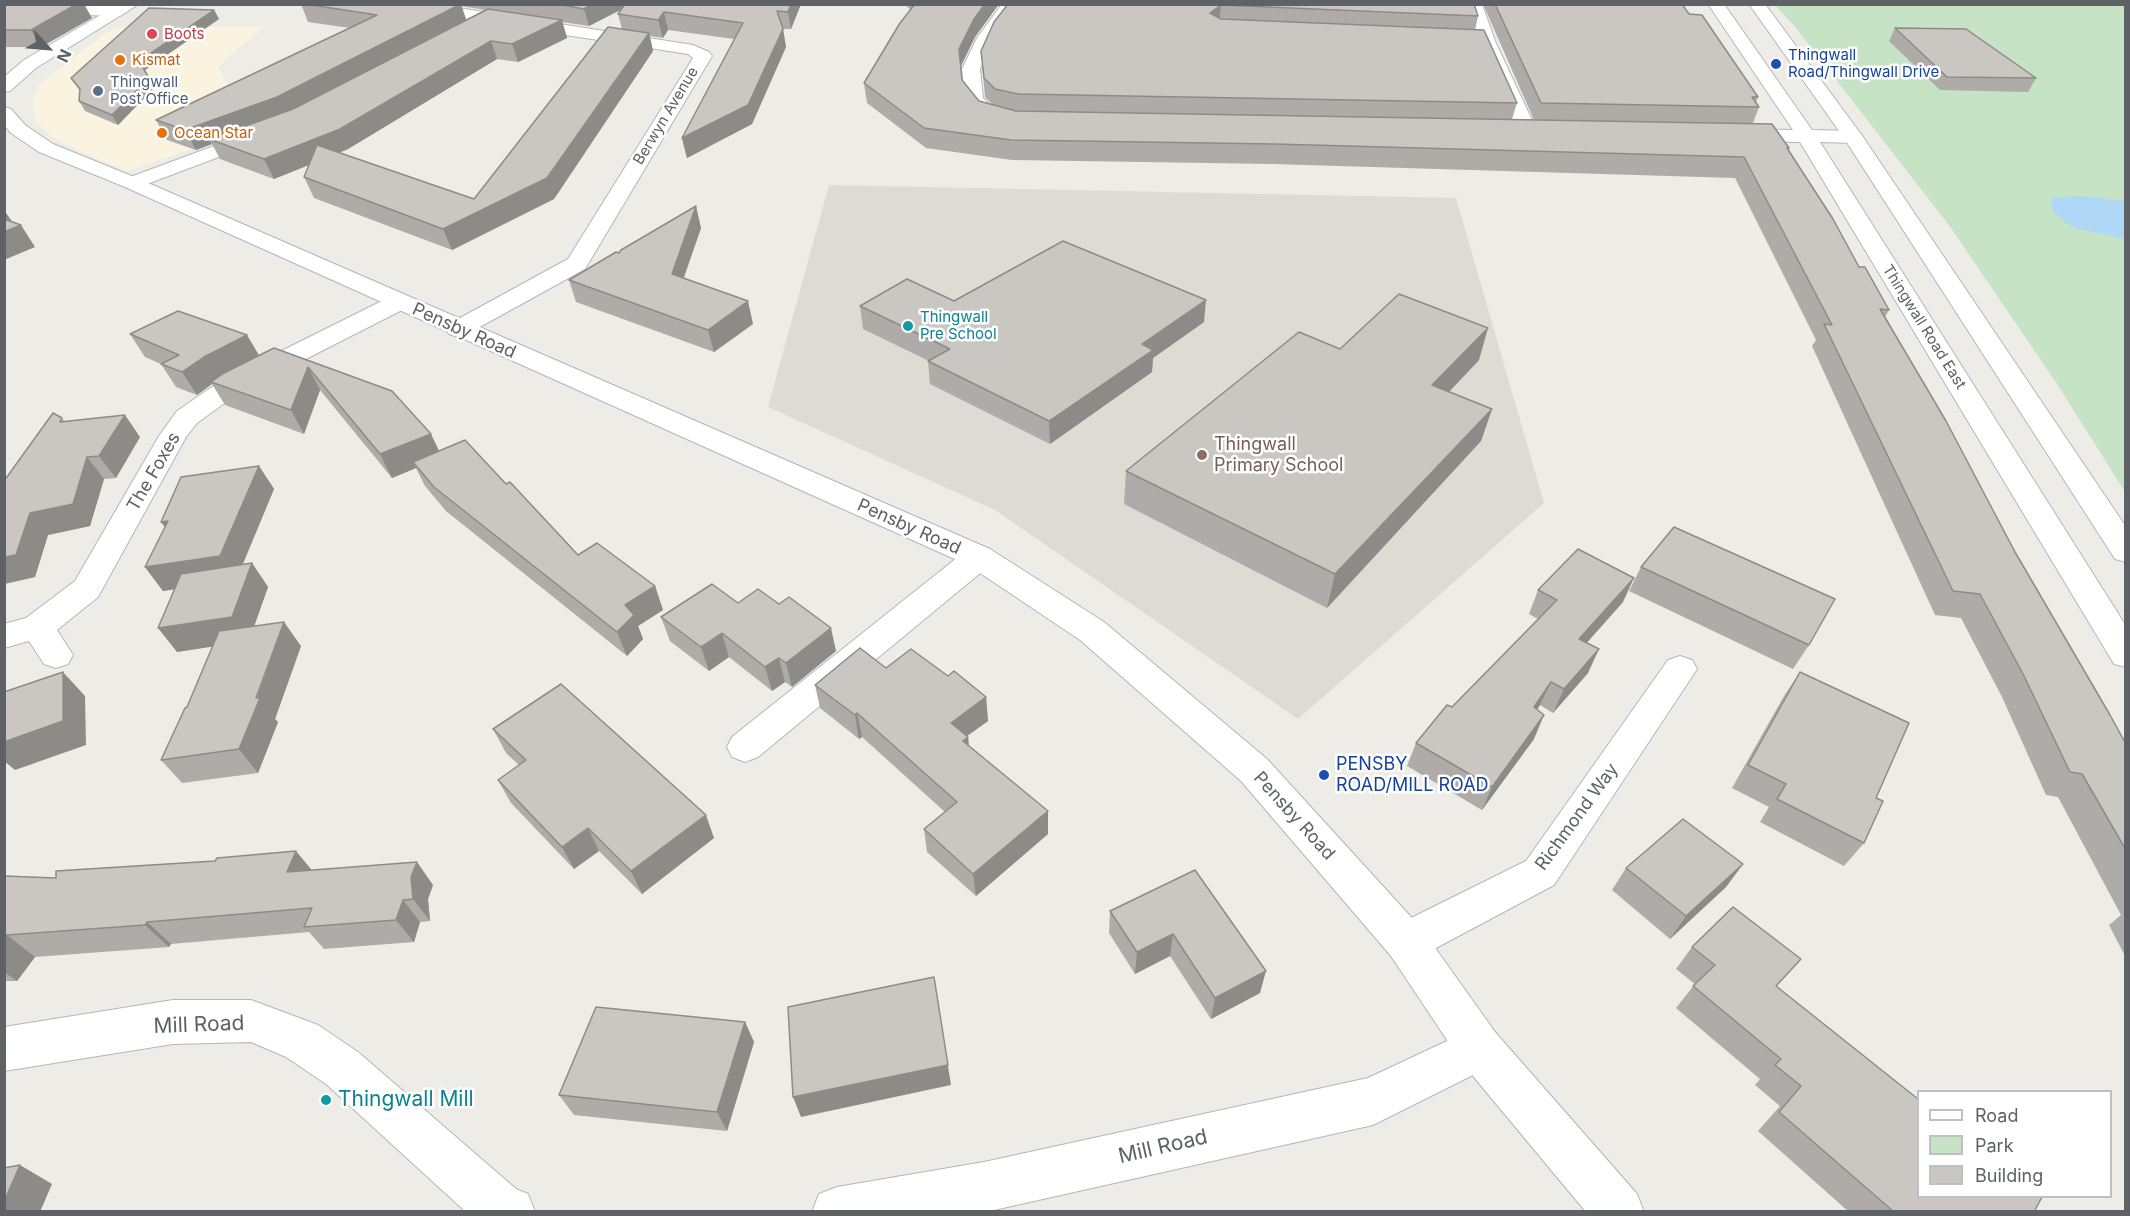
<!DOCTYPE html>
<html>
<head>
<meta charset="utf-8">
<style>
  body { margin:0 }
  #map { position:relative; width:2130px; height:1216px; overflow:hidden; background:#eeece6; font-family:Inter,sans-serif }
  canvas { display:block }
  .frame { position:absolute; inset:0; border:6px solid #5e6165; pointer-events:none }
  .legend { position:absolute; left:1917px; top:1090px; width:195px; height:108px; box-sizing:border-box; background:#fff; border:2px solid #bfc0c1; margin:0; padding:8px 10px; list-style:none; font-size:18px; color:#5e6165 }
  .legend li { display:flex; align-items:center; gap:12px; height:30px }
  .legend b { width:30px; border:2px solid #bfc0c1 }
  .north { position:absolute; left:18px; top:18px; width:60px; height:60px; -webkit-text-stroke:4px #fff; paint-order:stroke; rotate:116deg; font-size:16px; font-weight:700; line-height:24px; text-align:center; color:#5e6165 }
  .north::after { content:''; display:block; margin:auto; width:21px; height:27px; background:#5e6165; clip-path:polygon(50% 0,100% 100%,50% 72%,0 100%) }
</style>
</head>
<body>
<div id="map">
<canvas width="2130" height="1216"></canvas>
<div class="frame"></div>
<ul class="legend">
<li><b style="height:8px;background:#fff"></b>Road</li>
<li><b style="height:16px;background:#c6e3c5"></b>Park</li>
<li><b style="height:16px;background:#cac7c3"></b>Building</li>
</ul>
<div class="north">N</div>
</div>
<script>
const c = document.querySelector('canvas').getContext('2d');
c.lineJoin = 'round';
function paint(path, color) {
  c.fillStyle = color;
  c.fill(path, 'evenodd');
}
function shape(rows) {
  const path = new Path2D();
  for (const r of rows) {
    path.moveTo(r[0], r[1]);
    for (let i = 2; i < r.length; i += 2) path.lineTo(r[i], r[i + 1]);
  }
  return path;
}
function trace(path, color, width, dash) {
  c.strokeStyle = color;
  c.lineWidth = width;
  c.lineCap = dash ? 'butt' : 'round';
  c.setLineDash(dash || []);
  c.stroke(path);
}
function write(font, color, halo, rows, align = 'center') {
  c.font = font + ' Inter,sans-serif';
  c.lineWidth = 5;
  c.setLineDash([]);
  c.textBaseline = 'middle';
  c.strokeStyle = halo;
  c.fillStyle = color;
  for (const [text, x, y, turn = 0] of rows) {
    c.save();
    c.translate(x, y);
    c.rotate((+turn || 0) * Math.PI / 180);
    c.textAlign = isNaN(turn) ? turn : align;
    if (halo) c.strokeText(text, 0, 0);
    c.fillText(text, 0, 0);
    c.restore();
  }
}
const commercial = shape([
  [265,26,218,66,234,98,271,121,128,171,88,155,50,136,35,121,32,103,40,84,105,33,120,28]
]);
const education = shape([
  [829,185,1456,198,1544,503,1298,719,995,510,768,407]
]);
const green = shape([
  [1775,5,2125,5,2125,492,2057,384,1951,228,1796,28]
]);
const water = shape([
  [2080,196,2125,201,2125,239,2079,229,2067,224,2053,211,2051,198]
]);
const street = shape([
  [74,4,120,6,128,11,120,16,81,15,73,10,74,4],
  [391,4,433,4,693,45,709,52,712,56,585,269,467,334,458,337,449,334,445,329,449,324,568,259,693,58,688,54,399,9,391,4],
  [1002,4,1019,4,993,39,980,69,983,98,995,110,1012,115,1015,119,1012,123,1005,125,981,118,967,103,965,99,962,69,977,38,1002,4],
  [1466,4,1482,4,1495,41,1537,131,1534,135,1520,135,1517,131,1479,41,1466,4],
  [1708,4,1724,4,1812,130,1853,131,1860,133,1863,137,1860,141,1853,143,1820,142,2126,626,2126,667,2114,664,1800,142,1737,141,1730,139,1727,135,1730,131,1737,129,1793,130,1708,4],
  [257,130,264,132,267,136,264,140,139,187,132,189,125,187,122,183,125,179,257,130],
  [399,295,408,297,411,302,408,307,237,394,197,423,186,437,98,597,57,630,73,655,68,664,56,668,44,664,29,641,4,648,4,624,26,618,75,581,159,436,177,411,219,382,390,297,399,295],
  [979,546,990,549,995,557,990,565,758,757,745,762,732,757,727,747,732,737,968,549,979,546],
  [1680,656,1692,660,1697,669,1554,885,1421,956,1406,961,1391,956,1385,942,1391,928,1526,861,1668,660,1680,656],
  [173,1000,251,1000,318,1025,358,1052,516,1189,528,1194,535,1212,466,1212,326,1084,286,1057,251,1042,173,1044,4,1071,4,1027,173,1000],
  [1479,1026,1495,1032,1502,1048,1495,1064,1373,1125,985,1212,812,1212,819,1194,837,1187,984,1162,1368,1078,1479,1026]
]);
const secondary = shape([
  [119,4,139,4,36,68,10,91,4,92,4,77,24,60,119,4],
  [1749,4,1765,4,1863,137,2126,527,2126,562,2115,559,1844,138,1749,4],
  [4,107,11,109,25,125,53,144,139,179,990,549,1104,622,1267,759,1421,928,1495,1032,1637,1194,1644,1212,1586,1212,1463,1064,1391,956,1241,781,1080,640,968,565,125,187,39,152,11,133,4,125,4,107]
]);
const wall = shape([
  [4,4,92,18,41,47,6,47,4,48],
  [301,4,801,4,791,29,783,29,786,47,752,124,687,158,682,138,734,39,668,30,663,38,650,36,653,51,554,199,452,250,314,198,304,177,309,165,274,179,220,159,212,144,196,150,167,140,156,120,350,28,308,22],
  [461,6,485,10,466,20],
  [621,10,618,14,622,29,474,199,338,153,348,149,497,59,518,62,567,38,562,22,589,26],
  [904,4,999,4,975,37,960,67,962,80,979,101,992,104,985,97,981,51,1008,4,1474,4,1478,16,1475,30,1517,103,1512,119,1534,120,1483,4,1682,4,1689,14,1758,97,1756,102,1759,107,1753,123,1789,148,1788,150,1859,267,1889,310,1885,317,2015,552,2126,744,2126,958,2109,925,2121,915,2058,797,2046,795,2002,697,1961,618,1935,615,1812,346,1816,340,1735,178,1273,164,1012,160,926,148,867,103,864,83,911,10],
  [214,10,219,19,145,70,154,88,118,125,85,111,79,101,80,91,71,78],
  [1895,28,2036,78,2028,92,1940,90,1889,41],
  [701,228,684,278,753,324,714,352,576,302,569,280,619,253],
  [954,301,1204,322,1153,358,1152,372,1050,444,930,384,928,361,929,361,863,329,860,306],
  [130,334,259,356,392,391,439,451,506,484,578,555,655,586,663,610,638,626,643,639,627,656,446,511,425,486,416,468,392,478,320,390,304,434,225,405,212,384,197,395,176,387,161,364,145,357],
  [1340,349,1479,360,1449,392,1492,409,1481,441,1327,608,1124,504,1126,471],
  [62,418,65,422,140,437,116,478,104,479,90,526,48,535,35,577,4,584,4,481],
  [259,466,274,489,243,564,252,563,268,587,254,626,301,646,275,719,278,722,258,773,182,783,161,760,187,707,213,646,177,652,174,589,163,591,145,567,165,527,161,522],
  [1641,567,1809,645,1793,669,1629,591],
  [1538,590,1623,602,1587,642,1588,673,1553,713,1540,705,1537,710,1534,739,1482,810,1407,766,1416,743,1452,707,1538,619,1529,614],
  [738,603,836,651,792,687,785,682,772,691,729,657,709,671,670,641,661,617],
  [886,668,948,676,986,697,988,721,967,736,968,737,969,746,1048,834,976,896,927,852,924,829,945,812,862,737,859,739,820,708,815,685],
  [1800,672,1876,798,1864,843,1844,866,1760,822,1769,807,1732,788,1784,696],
  [493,729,714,838,642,894,599,851,574,869,511,803,498,780,519,765,506,753],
  [1743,864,1726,887,1670,939,1612,890,1626,868],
  [312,870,433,885,428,899,430,921,420,922,414,942,324,949,309,932,171,944,169,947,35,957,17,981,4,981,4,876,56,878],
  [1195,870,1260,993,1211,1019,1170,956,1135,974,1109,933,1110,911],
  [1692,947,1776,986,2034,1212,1849,1212,1758,1131,1780,1106,1755,1085,1760,1079,1676,1008,1695,984,1676,969],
  [745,1022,754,1042,727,1131,574,1115,559,1095]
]);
const shadedWall = shape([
  [77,4,84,4,92,18,41,47,31,30],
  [461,4,467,22,286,117,209,139,212,144,196,150,185,130],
  [592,4,631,4,589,26,584,9],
  [791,4,801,4,791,29,788,12],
  [985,4,999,4,975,37,960,68,959,49,974,19],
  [1221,5,1219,23,1210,13],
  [214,10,219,19,145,70,139,61],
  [664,12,668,30,663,38,658,20],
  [562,20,567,38,518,62,512,44],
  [783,29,786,47,752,124,687,158,682,138],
  [649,33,653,51,554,199,452,250,443,229],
  [491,41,497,59,348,149,274,179,264,159],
  [149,78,154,88,118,125,112,115],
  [696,206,701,228,677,296,672,274],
  [4,210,16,227,21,225,35,247,4,260],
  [1206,300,1204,322,1153,358,1152,372,1050,444,1049,421,1142,344],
  [748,301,753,324,714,352,708,330],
  [1488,328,1479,360,1424,418,1432,385],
  [247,335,260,357,211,382,212,384,197,395,182,372,204,357],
  [308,367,320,390,304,434,291,410],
  [1492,409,1481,441,1327,608,1335,574],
  [125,415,140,437,116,478,99,456],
  [431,434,442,457,413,462,416,468,392,478,380,454],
  [87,457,104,479,90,526,48,535,35,577,4,584,4,557,30,513],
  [259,466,274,489,236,580,163,591,145,567],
  [168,521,179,545,161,522],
  [252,563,268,587,249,641,177,652,158,628],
  [1634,578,1623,602,1569,663,1579,639],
  [655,586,663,610,638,626,643,639,627,656,617,632,625,605],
  [284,622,301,646,275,719,278,722,258,773,239,749],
  [831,628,836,651,792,687,786,663],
  [722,633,729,657,709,671,701,647],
  [1599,649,1588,673,1553,713,1564,689],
  [779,658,785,682,772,691,765,667],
  [63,672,85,696,86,745,15,770,4,761,4,742],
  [1551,682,1540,705,1523,731,1534,707],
  [986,697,988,721,953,746,951,723],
  [857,713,862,737,859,739,855,715],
  [1544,715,1534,739,1482,810,1492,787],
  [968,737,970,761,963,741],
  [1048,811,1048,834,976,896,973,874],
  [706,815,714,838,642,894,631,871],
  [588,828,599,851,574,869,562,847],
  [296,851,315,874,287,872],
  [417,862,433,885,428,899,430,921,413,899,411,877],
  [1743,864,1726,887,1670,939,1686,916],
  [403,900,420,922,414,942,396,920],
  [147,922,171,944,169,947,145,925],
  [1173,934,1170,956,1135,974,1137,952],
  [7,935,35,957,17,981,4,972,4,938],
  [1266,971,1260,993,1211,1019,1215,998],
  [934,977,951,1085,801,1117,793,1097],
  [745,1022,754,1042,727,1131,717,1112],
  [20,1165,52,1184,40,1212,4,1212,4,1202]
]);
const building = shape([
  [4,4,77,4,31,30,4,30,4,4],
  [305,4,461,4,277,97,185,130,156,120,377,15,305,4],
  [557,4,592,4,584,9,557,4],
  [625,4,791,4,788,12,777,11,783,29,748,105,682,138,743,23,664,12,658,20,618,14,625,4],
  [915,4,985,4,974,19,959,49,962,80,979,101,1016,111,1772,124,1789,148,1787,148,1833,219,1859,267,1865,267,1889,310,1880,309,1946,421,2015,552,2110,715,2126,744,2126,850,2082,774,2070,772,2023,674,1980,594,1953,591,1824,324,1832,325,1744,157,1275,144,1011,140,924,128,864,83,900,23,915,4],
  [1008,4,1474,4,1478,16,1221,5,1210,13,1221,19,1484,30,1517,103,1018,94,995,89,984,78,981,51,994,22,1008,4],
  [1495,4,1682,4,1689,14,1702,15,1758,97,1752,97,1759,107,1541,103,1495,4],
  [149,8,214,10,139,61,149,78,112,115,79,101,80,89,71,78,149,8],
  [488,9,562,20,512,44,491,41,340,129,264,159,209,139,293,109,488,9],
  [608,27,649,33,547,178,443,229,304,177,317,145,474,199,608,27],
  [1895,28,1966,29,2036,78,1947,77,1895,28],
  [696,206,672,274,748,301,708,330,569,280,616,252,619,253,621,250,696,206],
  [4,219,21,225,4,232,4,219],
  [1063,241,1206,300,1142,344,1153,350,1049,421,928,361,950,349,860,306,907,279,954,301,1063,241],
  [1399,294,1488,328,1432,385,1492,409,1335,574,1126,471,1299,332,1340,349,1399,294],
  [178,311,247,335,204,357,182,372,161,364,179,355,130,334,178,311],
  [274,348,392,391,431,434,380,454,308,367,291,410,211,382,224,373,274,348],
  [53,413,62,418,60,422,125,415,99,456,87,457,73,504,30,513,16,555,4,557,4,481,53,413],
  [465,440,506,484,510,482,578,555,597,543,655,586,625,605,634,615,617,632,434,487,413,462,465,440],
  [259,466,220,556,145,567,168,521,161,522,181,477,259,466],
  [1674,527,1835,599,1809,645,1641,567,1674,527],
  [1578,549,1634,578,1579,639,1599,649,1564,689,1551,682,1534,707,1544,715,1492,787,1416,743,1447,705,1452,707,1557,600,1538,590,1578,549],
  [252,563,232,617,158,628,181,574,252,563],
  [712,584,738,603,758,589,779,604,789,597,831,628,786,663,779,658,765,667,722,633,701,647,661,617,712,584],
  [284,622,256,698,260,698,239,749,161,760,185,708,187,707,219,631,284,622],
  [860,648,886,668,911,649,948,676,954,671,986,697,951,723,968,737,963,741,1048,811,973,874,924,829,957,802,857,713,855,715,815,685,860,648],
  [63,672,63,721,4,742,4,692,63,672],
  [1800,672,1909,723,1876,798,1883,801,1864,843,1777,799,1786,784,1748,765,1800,672],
  [561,684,706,815,631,871,588,828,562,847,498,780,526,760,493,729,561,684],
  [1683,819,1743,864,1686,916,1626,868,1683,819],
  [296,851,287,872,417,862,411,877,413,899,403,900,396,920,304,927,312,908,147,922,145,925,7,935,4,938,4,876,56,878,56,871,215,861,217,858,296,851],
  [1195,870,1266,971,1215,998,1173,934,1137,952,1110,911,1195,870],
  [1733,907,1801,959,1776,986,1918,1099,1918,1197,2042,1197,2034,1212,1894,1212,1779,1112,1801,1086,1775,1065,1781,1059,1693,986,1715,965,1692,947,1733,907],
  [934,977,948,1065,793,1097,788,1007,934,977],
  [596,1007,745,1022,717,1112,559,1095,596,1007],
  [20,1165,4,1202,4,1168,20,1165]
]);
const markers = [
  [152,34,6,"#e0444e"],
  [120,60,6,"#e8710a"],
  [1776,64,6,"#1a4fb4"],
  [98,91,6,"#5c6f8a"],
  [162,133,6,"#e8710a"],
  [908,326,6,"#0f9aa8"],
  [1202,455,6,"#8d6e63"],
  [1324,775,6,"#1a4fb4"],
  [326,1100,6,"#0f9aa8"]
];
const farHealthnames = [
  ["Boots",164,34]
];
const farTransitnames = [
  ["Thingwall",1788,55],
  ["Road/Thingwall Drive",1788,72]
];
const farFoodnames = [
  ["Kismat",132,60],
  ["Ocean Star",174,133]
];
const farServicenames = [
  ["Thingwall",110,82],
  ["Post Office",110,99]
];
const farStreetnames = [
  ["Berwyn Avenue",666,116,-59],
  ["Thingwall Road East",1924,327,58]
];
const farCulturenames = [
  ["Thingwall",920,317],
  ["Pre School",920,334]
];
const streetNames = [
  ["Pensby Road",464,331,24],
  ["The Foxes",154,472,-60],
  ["Pensby Road",909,527,24],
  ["Pensby Road",1294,816,48],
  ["Richmond Way",1577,817,-54]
];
const educationNames = [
  ["Thingwall",1214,445],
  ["Primary School",1214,466]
];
const transitNames = [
  ["PENSBY",1336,765],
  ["ROAD/MILL ROAD",1336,786]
];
const nearStreetnames = [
  ["Mill Road",199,1025,-2],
  ["Mill Road",1163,1147,-13]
];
const nearCulturenames = [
  ["Thingwall Mill",338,1100]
];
paint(commercial, '#faf3df');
paint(education, '#dedbd5');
paint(green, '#c6e3c5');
paint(water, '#afd8f6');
trace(street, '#b3b6b9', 2);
trace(secondary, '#b2b5b9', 2);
paint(street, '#fff');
paint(secondary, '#fff');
paint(wall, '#aeaba8');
paint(shadedWall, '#8d8b88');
paint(building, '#cac7c3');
trace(building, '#8d8b88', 1.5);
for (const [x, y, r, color] of markers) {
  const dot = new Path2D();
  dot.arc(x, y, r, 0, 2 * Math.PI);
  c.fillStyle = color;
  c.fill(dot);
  trace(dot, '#fff', 2);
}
write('15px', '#be3a42', '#fff', farHealthnames, 'left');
write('15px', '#164399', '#fff', farTransitnames, 'left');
write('15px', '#c56008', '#fff', farFoodnames, 'left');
write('15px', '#4e5e75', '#fff', farServicenames, 'left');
write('15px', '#5e6165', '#fff', farStreetnames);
write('15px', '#0d838f', '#fff', farCulturenames, 'left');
write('18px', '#5e6165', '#fff', streetNames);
write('18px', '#785e54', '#fff', educationNames, 'left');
write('18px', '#164399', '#fff', transitNames, 'left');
write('21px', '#5e6165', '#fff', nearStreetnames);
write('21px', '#0d838f', '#fff', nearCulturenames, 'left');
</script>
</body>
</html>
